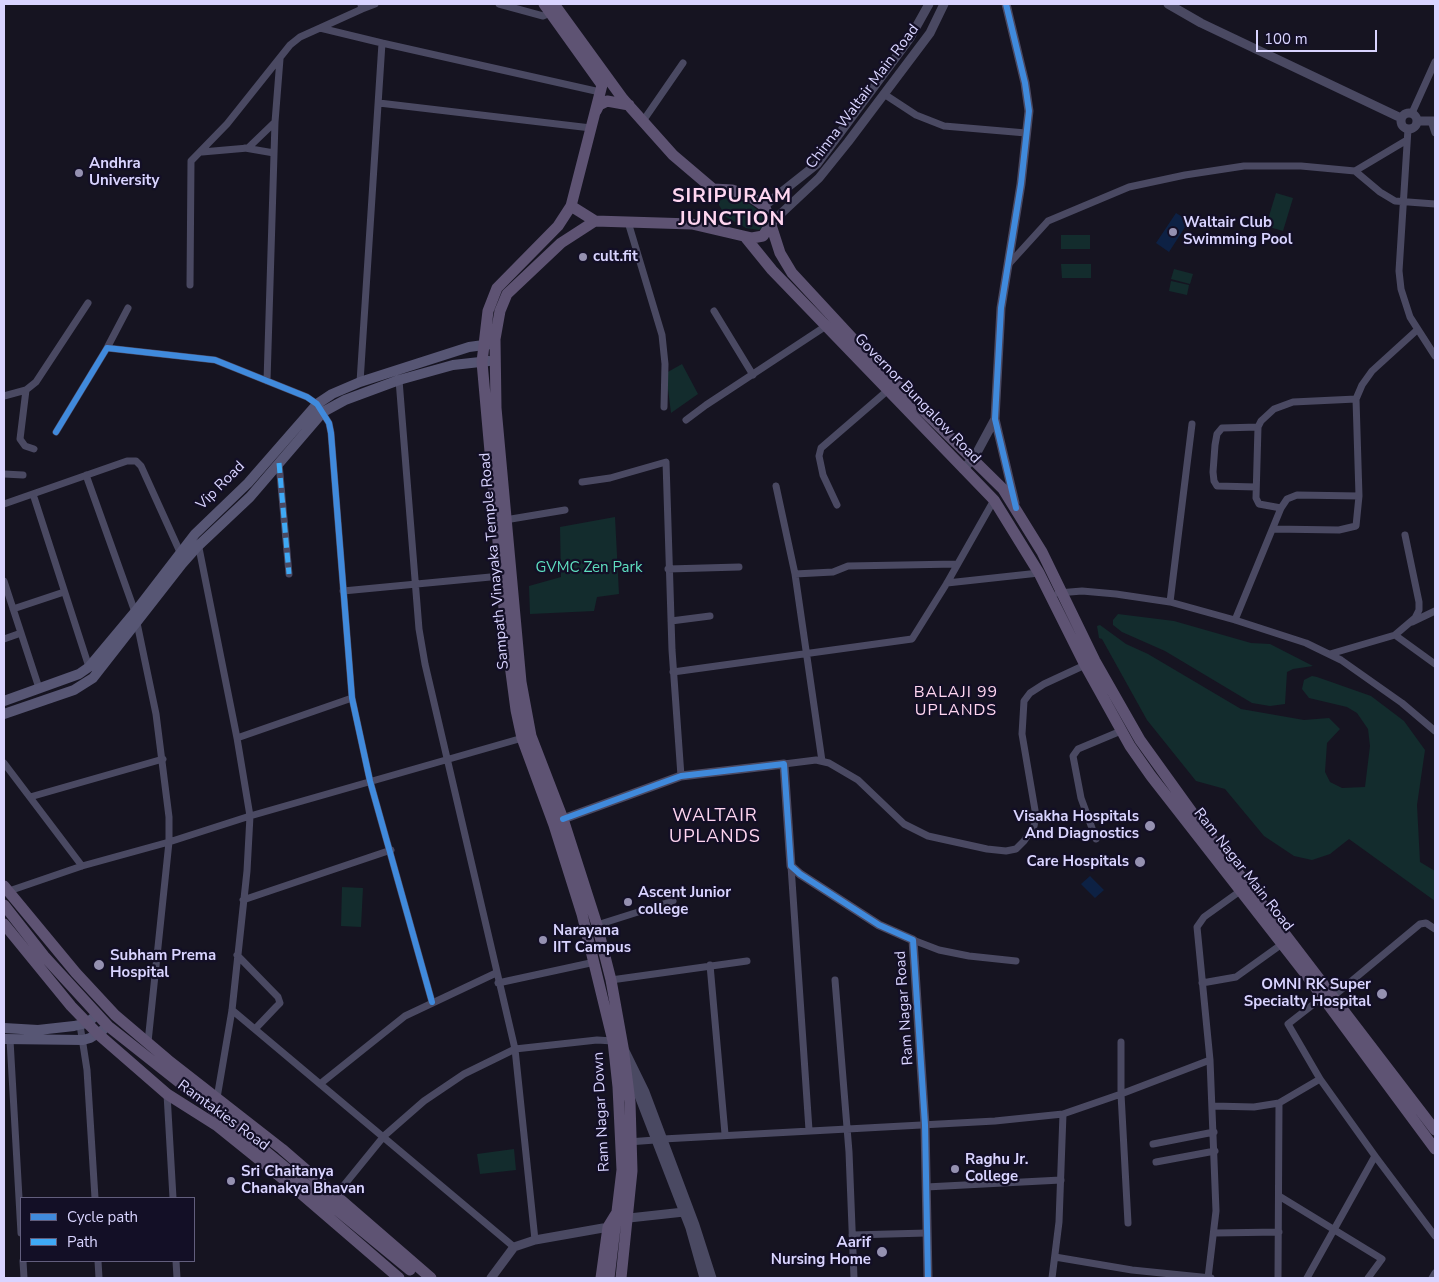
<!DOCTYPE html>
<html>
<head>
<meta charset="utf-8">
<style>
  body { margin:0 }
  #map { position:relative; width:1439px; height:1282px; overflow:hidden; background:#161421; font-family:"Nunito Sans",sans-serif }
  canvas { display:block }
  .frame { position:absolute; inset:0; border:5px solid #d9d4ff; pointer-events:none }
  .legend { position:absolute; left:20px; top:1197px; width:175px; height:65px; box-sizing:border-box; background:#130f26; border:1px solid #625e7d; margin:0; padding:6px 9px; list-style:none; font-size:15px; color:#d9d4ff }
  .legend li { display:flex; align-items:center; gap:10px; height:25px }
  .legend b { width:25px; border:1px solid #625e7d }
  .scale { position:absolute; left:1256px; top:30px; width:121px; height:22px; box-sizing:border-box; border:2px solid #d9d4ff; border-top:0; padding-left:6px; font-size:15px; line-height:18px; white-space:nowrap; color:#d9d4ff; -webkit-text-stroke:4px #130f26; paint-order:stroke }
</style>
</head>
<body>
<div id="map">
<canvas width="1439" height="1282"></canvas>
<div class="frame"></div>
<ul class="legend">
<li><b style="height:6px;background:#408adc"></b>Cycle path</li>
<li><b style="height:6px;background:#3fa9f5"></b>Path</li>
</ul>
<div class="scale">100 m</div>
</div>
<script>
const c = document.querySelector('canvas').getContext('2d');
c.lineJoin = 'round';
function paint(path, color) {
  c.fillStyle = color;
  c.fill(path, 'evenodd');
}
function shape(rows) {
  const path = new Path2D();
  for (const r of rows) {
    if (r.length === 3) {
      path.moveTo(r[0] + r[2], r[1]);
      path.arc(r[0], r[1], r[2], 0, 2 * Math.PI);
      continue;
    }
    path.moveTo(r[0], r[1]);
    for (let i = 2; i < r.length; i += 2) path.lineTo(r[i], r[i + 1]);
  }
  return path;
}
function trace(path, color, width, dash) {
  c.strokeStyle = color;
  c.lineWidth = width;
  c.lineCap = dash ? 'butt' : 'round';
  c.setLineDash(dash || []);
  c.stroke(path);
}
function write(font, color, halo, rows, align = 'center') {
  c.font = font + ' "Nunito Sans",sans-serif';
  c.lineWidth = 4.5;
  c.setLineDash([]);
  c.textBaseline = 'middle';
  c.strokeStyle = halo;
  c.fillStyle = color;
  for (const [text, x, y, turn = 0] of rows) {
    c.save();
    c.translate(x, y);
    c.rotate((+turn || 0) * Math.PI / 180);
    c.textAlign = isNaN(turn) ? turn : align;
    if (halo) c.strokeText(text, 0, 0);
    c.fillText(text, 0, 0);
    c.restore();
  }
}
const green = shape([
  [1276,193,1293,198,1283,231,1266,226],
  [726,198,744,201,753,206,765,217,764,227,759,230,746,228,726,217,719,205,719,201],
  [1061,235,1090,235,1090,249,1061,249],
  [1061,264,1091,264,1091,278,1062,278],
  [1174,269,1193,274,1190,284,1171,279],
  [1171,281,1189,285,1187,295,1169,291],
  [682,364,698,394,671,413,666,373],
  [615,517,619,594,597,597,594,611,530,614,529,586,561,577,560,527],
  [1118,614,1174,621,1251,643,1270,644,1313,666,1293,669,1287,672,1285,704,1270,706,1252,703,1165,651,1122,632,1113,625,1113,620],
  [1100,625,1126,644,1148,654,1241,709,1304,720,1329,718,1340,729,1327,743,1325,772,1330,782,1342,788,1365,787,1370,746,1368,729,1357,713,1347,707,1309,698,1302,689,1304,680,1312,676,1317,677,1371,696,1404,721,1425,750,1417,805,1420,862,1435,871,1435,901,1349,839,1330,854,1312,860,1294,856,1264,836,1225,789,1196,781,1147,720,1102,639,1099,638,1097,626],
  [342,887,363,888,361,927,341,926],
  [514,1149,516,1170,480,1174,477,1154]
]);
const water = shape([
  [1176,213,1189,221,1169,252,1156,243],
  [1090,876,1104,890,1095,898,1081,884]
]);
const minor = shape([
  [499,4,543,16,550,13],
  [361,5,362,9,375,4],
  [382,43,600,92],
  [884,94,916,115,944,126,1026,133],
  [379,103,591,128],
  [1412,113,1435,62],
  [643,121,683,63],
  [1431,121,1435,133],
  [1408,129,1399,271,1401,289,1410,317,1435,356],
  [245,148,274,153],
  [202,152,248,148,275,122,280,59],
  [1355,171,1380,192,1395,201,1435,204],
  [628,222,662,335,665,364,664,407],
  [1008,265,1048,221,1129,187,1185,175,1244,166,1301,166,1355,171,1407,140],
  [190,285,191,161,227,124,290,45,300,37,320,28],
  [714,311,753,375],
  [107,348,128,308],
  [399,380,419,629,425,664,515,1049,535,1240],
  [267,381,275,122],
  [360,382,382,43,320,28,362,9],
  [26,390,20,439,25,446,34,449],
  [4,396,26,390,36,382,88,303],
  [686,420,706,405,829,324],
  [56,432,107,348,215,360,307,397,317,404,329,423,331,433,352,698,370,781,432,1002],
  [279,463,289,574],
  [4,474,23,475],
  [86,475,135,612],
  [582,482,610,478,666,462,672,650,681,776],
  [776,486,795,574],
  [1256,487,1217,486,1214,481,1213,472,1215,445,1217,434,1222,428,1258,427],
  [33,494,89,667],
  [4,504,127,461,136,461,141,466,180,552],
  [837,505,823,475,819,456,821,448,887,391],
  [1281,508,1259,504,1256,498,1258,427,1261,421,1274,409,1293,402,1356,399],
  [505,520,565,510],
  [1273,529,1339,530,1356,526,1359,496,1356,399,1362,385,1372,371,1417,330],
  [198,543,237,738,250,816,247,871,232,1010,217,1098],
  [668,569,739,567],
  [4,581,39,688],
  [947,583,1039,573],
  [343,591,501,576],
  [1058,593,1082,591,1116,594,1170,602,1235,620,1306,643,1341,660,1402,703,1435,731],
  [1170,602,1192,424],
  [13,609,64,592],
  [1235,620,1281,508,1287,499,1297,495,1359,496],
  [671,621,710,616],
  [1412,622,1435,611],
  [137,623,156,714,169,817,169,842,148,1042],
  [1395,635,1415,618,1419,610,1419,602,1405,535],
  [4,639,21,633],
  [1330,654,1395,635,1435,664],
  [673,672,912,639,947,583,994,500],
  [237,738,352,698],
  [822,761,795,574,833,572,848,566,957,564],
  [4,763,82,866],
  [784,764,816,760,829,763,858,780,904,824,928,836,987,849,1006,851,1016,849,1024,841,1034,826,1036,816,1022,734,1024,701,1030,693,1044,684,1085,665],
  [30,797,163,759],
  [1096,839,1081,798,1073,756,1078,749,1121,731],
  [791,866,809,1130],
  [9,891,82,866,169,842,250,816,526,737],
  [243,900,391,850],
  [597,925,673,901],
  [913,940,939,950,969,956,1016,961],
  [237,955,278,997,280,1003,276,1007,256,1028],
  [710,965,725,1134],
  [611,980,747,961],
  [835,980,849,1152,854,1278],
  [498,983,595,962],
  [1202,983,1236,977,1282,944],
  [1330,999,1420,924,1426,923,1435,929],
  [232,1010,514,1247],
  [80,1025,87,1070,95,1198],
  [10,1040,21,1233],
  [320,1084,405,1016,496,973],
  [167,1094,173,1198],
  [1279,1103,1320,1079],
  [1213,1106,1254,1107,1279,1103,1278,1278],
  [663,1139,995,1121,1063,1114,1121,1094,1121,1042],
  [628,1142,655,1140],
  [1153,1144,1214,1132],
  [1375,1156,1435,1236],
  [1156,1162,1215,1151],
  [926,1187,1061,1180],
  [336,1195,384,1136,424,1101,464,1074,515,1049,597,1040,613,1041],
  [1279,1196,1382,1259,1368,1278],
  [1128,1223,1121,1094,1210,1060,1197,927,1204,917,1243,889],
  [1215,1233,1279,1232],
  [852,1235,927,1233],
  [1055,1257,1132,1270,1211,1278],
  [23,1261,24,1278],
  [98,1261,99,1278],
  [176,1261,177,1278],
  [1052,1278,1059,1222,1063,1114],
  [1208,1278,1216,1211,1210,1060],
  [1307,1278,1375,1156,1320,1079,1288,1024,1324,996],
  [1432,1278,1435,1273]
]);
const tertiary = shape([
  [1006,4,1025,83,1029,111,1021,184,1001,308,996,400,995,419,1015,503],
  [1168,4,1201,23,1401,118],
  [1409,121,8],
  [1417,121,1435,121],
  [764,206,817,164,910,38,929,4],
  [772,222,819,178,848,142,930,33,944,4],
  [963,469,974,458,995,419],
  [563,819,681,776,784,764,791,866,800,874,879,925,913,940,925,1125,928,1278],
  [624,1049,645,1092,695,1225,712,1278],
  [629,1077,639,1096,690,1228,704,1278],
  [629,1218,684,1212],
  [491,1278,514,1247,535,1240,603,1228]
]);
const secondary = shape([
  [4,701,79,674,89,667,135,612,195,534,248,483,317,404,332,394,360,382,469,347,491,344],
  [4,714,74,690,93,678,182,564,198,546,250,497,323,412,345,400,399,380,453,365,489,361],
  [4,1028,38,1030,74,1026,87,1023,93,1018],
  [4,1039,83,1040,90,1038,103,1030]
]);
const primary = shape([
  [544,4,602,85,571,206,558,226,497,288,488,311,482,362,507,642,516,710,522,738,554,825,582,914,613,1041,618,1087,622,1170,609,1278],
  [554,4,623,99,673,155,713,189,732,190,751,197,764,206,772,222,763,236,752,238,692,224,595,221,561,243,507,294,500,311,495,339,496,408,521,682,531,736,563,819,597,925,611,980,623,1047,630,1102,632,1171,621,1278],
  [596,111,599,105,607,101,629,105],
  [571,206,595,221],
  [771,225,780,253,792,273,879,367,1003,489,1042,552,1095,661,1140,740,1194,815,1435,1130],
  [746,238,772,270,994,500,1039,573,1085,665,1130,746,1151,776,1304,972,1435,1149],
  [4,886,76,973,115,1015,168,1060,282,1149,431,1278],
  [4,905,44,956,108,1026,247,1136,410,1270],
  [4,924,71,1006,98,1034,167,1094,216,1125,298,1191,399,1278],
  [601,1278,608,1227,616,1214]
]);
const quiet = shape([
  [279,463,289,574]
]);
const cycleway = shape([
  [1006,4,1025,83,1029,111,1021,184,1001,308,996,400,995,419,1016,508],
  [56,432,107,348,215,360,307,397,317,404,329,423,331,433,352,698,370,781,432,1002],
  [563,819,681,776,784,764,791,866,800,874,879,925,913,940,925,1125,928,1278]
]);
const markers = [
  [79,173,5,"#9591b1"],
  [1173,232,5,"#9591b1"],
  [583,257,5,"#9591b1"],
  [1150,826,6,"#9591b1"],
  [1140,862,6,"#9591b1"],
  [628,902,5,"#9591b1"],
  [543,940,5,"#9591b1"],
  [99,965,6,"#9591b1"],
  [1382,994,6,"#9591b1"],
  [955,1169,5,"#9591b1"],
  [231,1181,5,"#9591b1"],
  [882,1252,6,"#9591b1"]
];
const streetNames = [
  ["Chinna Waltair Main Road",863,97,-53],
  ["Governor Bungalow Road",917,399,46],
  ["Vip Road",221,486,-45],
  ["Sampath Vinayaka Temple Road",495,561,-95],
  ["Ram Nagar Main Road",1243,870,52],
  ["Ram Nagar Road",905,1008,-94],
  ["Ram Nagar Down",602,1112,-93],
  ["Ramtakies Road",223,1116,36]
];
const poiNames = [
  ["Andhra",89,164],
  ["University",89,181],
  ["Waltair Club",1183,223],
  ["Swimming Pool",1183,240],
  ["cult.fit",593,257],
  ["Visakha Hospitals",1139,817,"right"],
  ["And Diagnostics",1139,834,"right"],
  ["Care Hospitals",1129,862,"right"],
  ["Ascent Junior",638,893],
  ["college",638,910],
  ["Narayana",553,931],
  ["IIT Campus",553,948],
  ["Subham Prema",110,956],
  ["Hospital",110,973],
  ["OMNI RK Super",1371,985,"right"],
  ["Specialty Hospital",1371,1002,"right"],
  ["Raghu Jr.",965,1160],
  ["College",965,1177],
  ["Sri Chaitanya",241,1172],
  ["Chanakya Bhavan",241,1189],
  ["Aarif",871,1243,"right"],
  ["Nursing Home",871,1260,"right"]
];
const parkNames = [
  ["GVMC Zen Park",589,568]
];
const neighbourhoodNames = [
  ["BALAJI 99",956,693],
  ["UPLANDS",956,711]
];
const quarterNames = [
  ["WALTAIR",715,817],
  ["UPLANDS",715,838]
];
const districtNames = [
  ["SIRIPURAM",732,197],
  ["JUNCTION",732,220]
];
paint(green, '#132c2d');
paint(water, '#0d2144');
trace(minor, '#4a4962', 7);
trace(tertiary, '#4a4962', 9);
trace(secondary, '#575674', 10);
trace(primary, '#5e5373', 11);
trace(quiet, '#3fa9f5', 5, [10, 5]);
trace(cycleway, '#408adc', 6);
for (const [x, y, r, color] of markers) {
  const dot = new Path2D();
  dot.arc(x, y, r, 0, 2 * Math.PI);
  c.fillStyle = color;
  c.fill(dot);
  trace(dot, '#130f26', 2);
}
write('15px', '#d9d4ff', '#130f26', streetNames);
write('bold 15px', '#d9d4ff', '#130f26', poiNames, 'left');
write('15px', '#5fe0c0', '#130f26', parkNames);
c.letterSpacing = '1px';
write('16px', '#ffd6f0', '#130f26', neighbourhoodNames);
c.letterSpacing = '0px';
c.letterSpacing = '1px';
write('18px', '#ffd6f0', '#130f26', quarterNames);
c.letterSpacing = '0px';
c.letterSpacing = '1px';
write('bold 20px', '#ffd6f0', '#130f26', districtNames);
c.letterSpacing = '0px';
</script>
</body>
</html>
